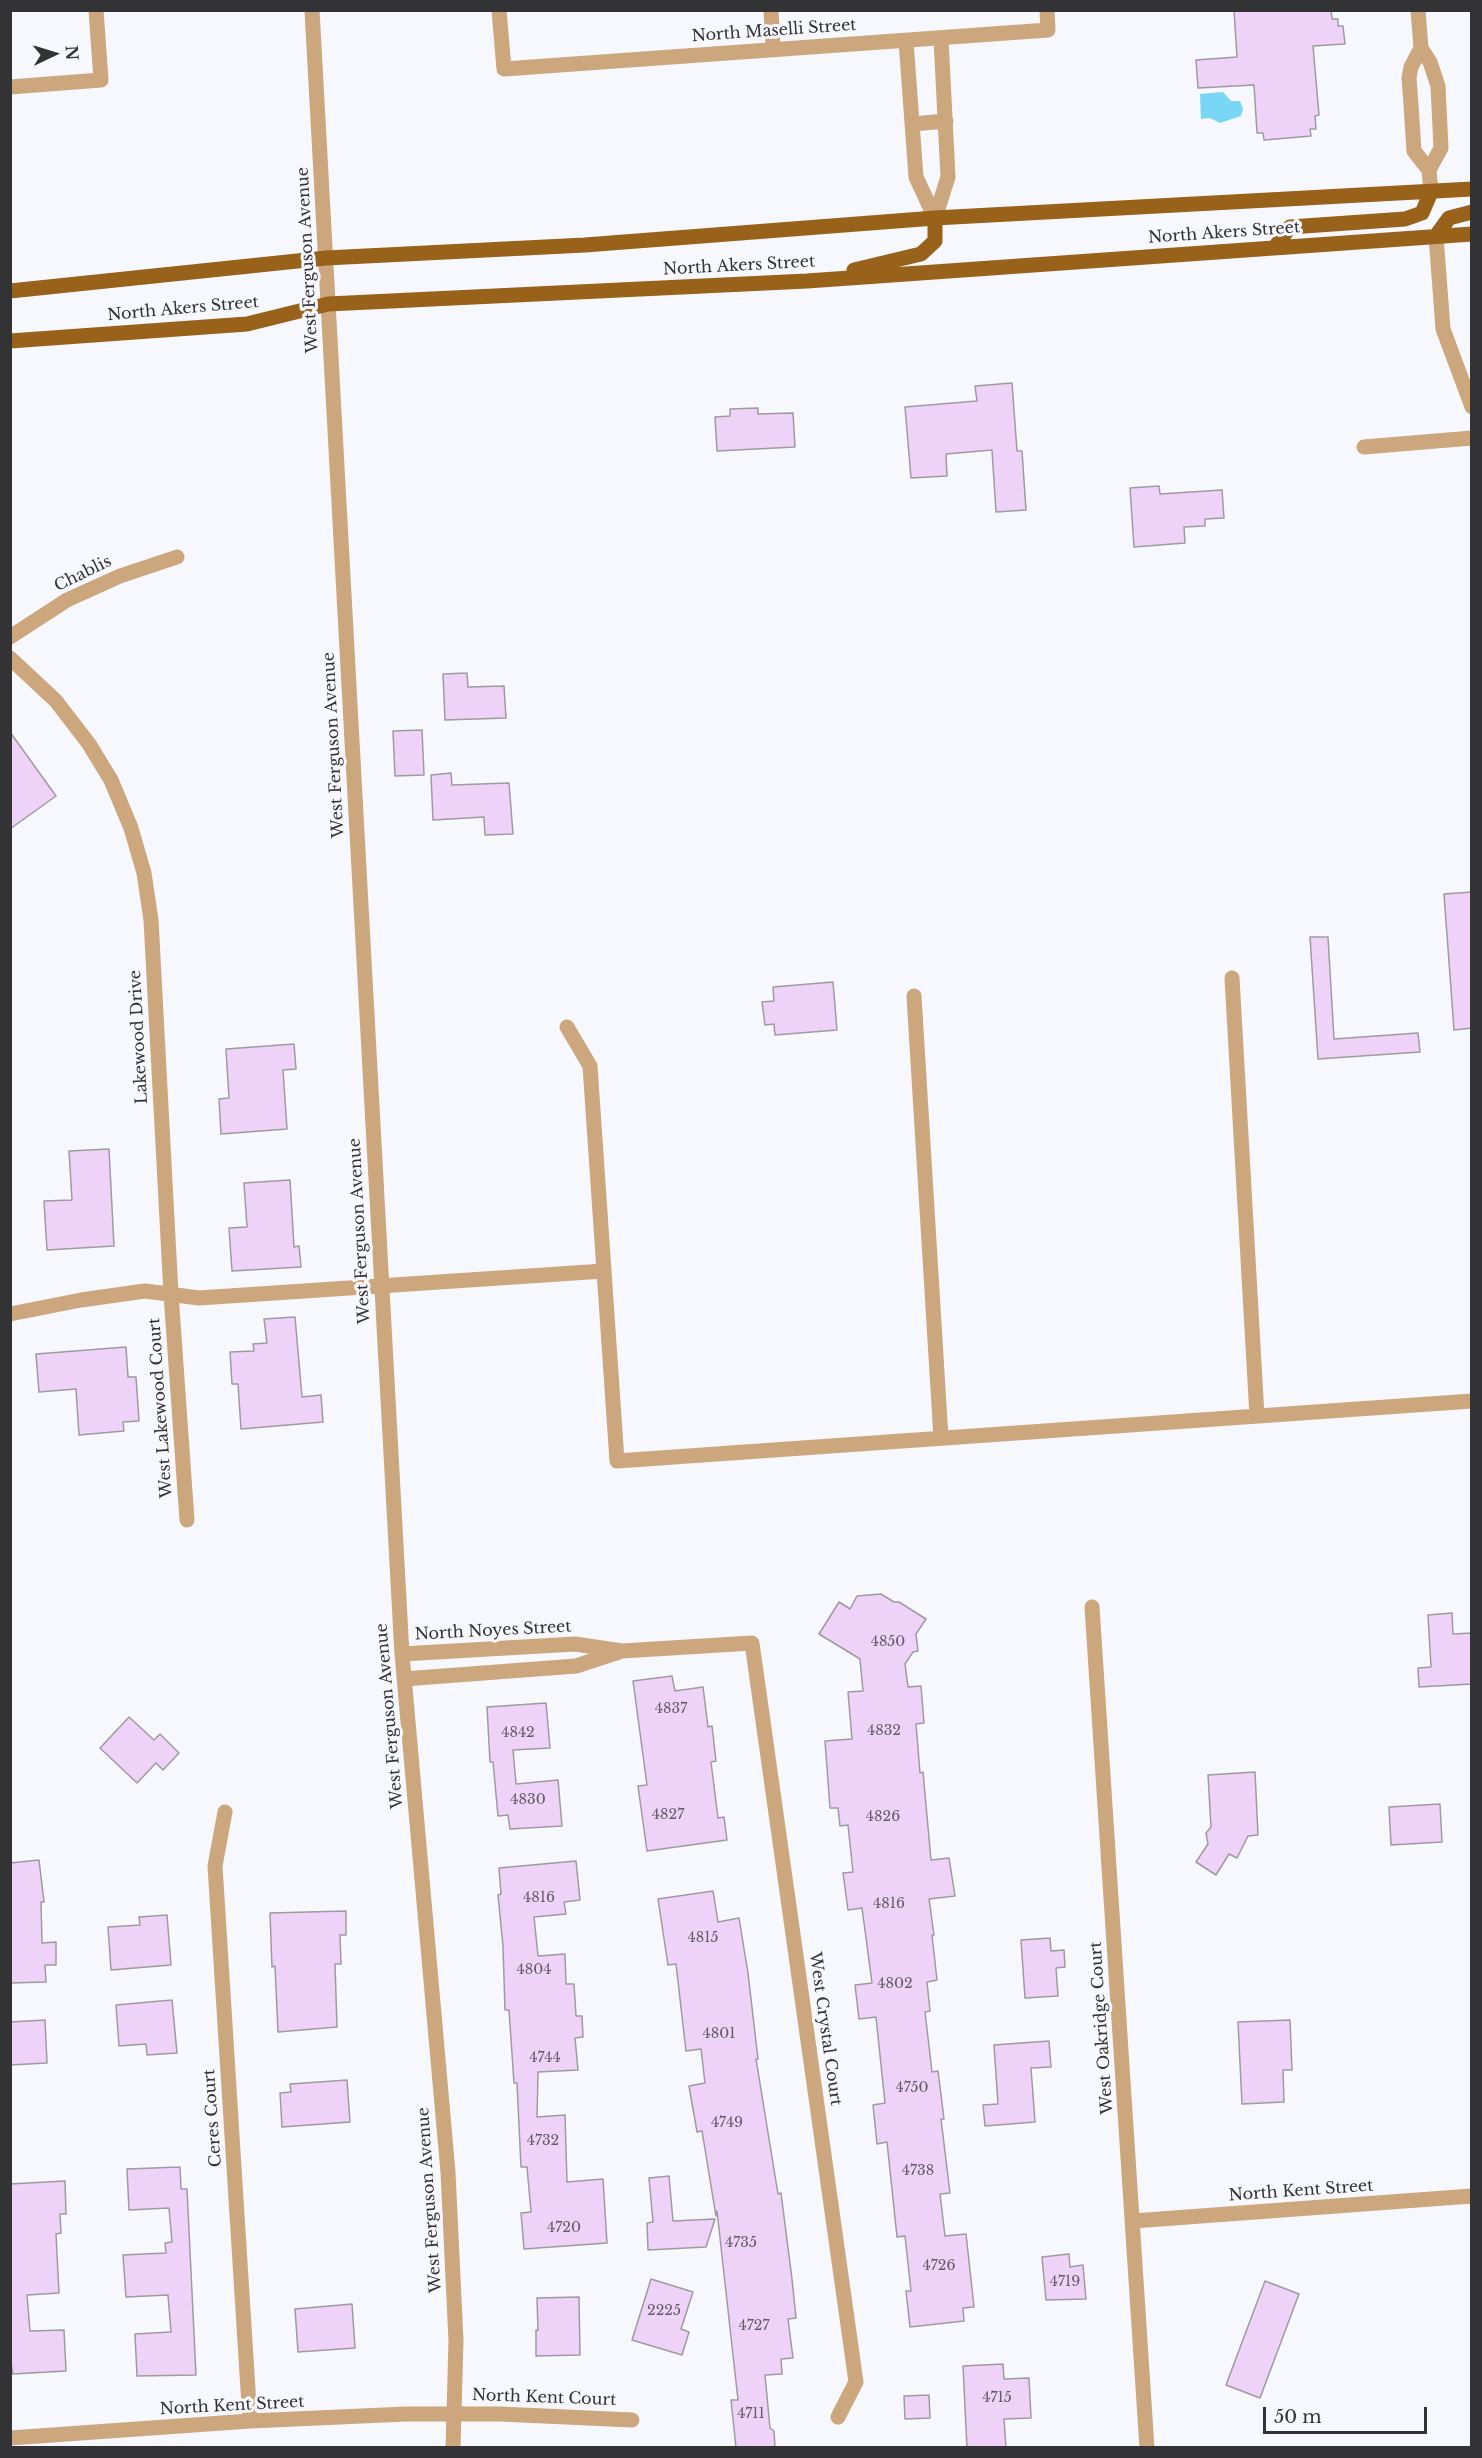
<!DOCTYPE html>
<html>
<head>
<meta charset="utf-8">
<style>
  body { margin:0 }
  #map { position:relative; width:1482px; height:2458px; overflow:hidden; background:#f7f7fe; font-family:"Libre Baskerville",serif }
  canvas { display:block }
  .frame { position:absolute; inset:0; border:12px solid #333336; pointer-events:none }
  .north { position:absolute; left:24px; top:24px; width:60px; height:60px; -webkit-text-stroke:4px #f7f7fe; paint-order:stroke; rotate:86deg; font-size:16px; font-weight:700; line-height:24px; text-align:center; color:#333336 }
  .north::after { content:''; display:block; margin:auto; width:21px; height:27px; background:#333336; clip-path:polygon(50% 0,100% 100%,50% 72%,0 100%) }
  .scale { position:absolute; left:1263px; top:2407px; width:164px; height:27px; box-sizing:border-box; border:3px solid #333336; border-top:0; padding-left:8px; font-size:18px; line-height:21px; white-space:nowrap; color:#333336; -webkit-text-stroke:4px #f7f7fe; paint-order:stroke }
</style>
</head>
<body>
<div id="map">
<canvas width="1482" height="2458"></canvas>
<div class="frame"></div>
<div class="north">N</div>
<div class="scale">50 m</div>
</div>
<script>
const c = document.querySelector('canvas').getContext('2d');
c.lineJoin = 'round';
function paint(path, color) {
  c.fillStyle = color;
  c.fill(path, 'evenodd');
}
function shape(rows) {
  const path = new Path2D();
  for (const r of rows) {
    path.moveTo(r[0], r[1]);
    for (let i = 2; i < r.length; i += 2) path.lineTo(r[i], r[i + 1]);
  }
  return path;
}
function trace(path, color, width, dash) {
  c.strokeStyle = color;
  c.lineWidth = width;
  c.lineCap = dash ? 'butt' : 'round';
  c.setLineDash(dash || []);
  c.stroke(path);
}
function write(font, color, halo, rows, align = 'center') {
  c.font = font + ' "Libre Baskerville",serif';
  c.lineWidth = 6;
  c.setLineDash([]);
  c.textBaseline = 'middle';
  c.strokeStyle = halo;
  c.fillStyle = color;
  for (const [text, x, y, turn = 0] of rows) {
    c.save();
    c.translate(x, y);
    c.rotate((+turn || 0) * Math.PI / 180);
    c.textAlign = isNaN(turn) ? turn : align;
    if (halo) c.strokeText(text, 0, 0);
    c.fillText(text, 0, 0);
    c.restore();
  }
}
const water = shape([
  [1223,92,1231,101,1240,101,1243,109,1241,116,1220,123,1210,118,1201,119,1200,94]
]);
const building = shape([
  [1234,10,1331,10,1332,19,1338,19,1338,26,1343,26,1345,44,1313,46,1319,115,1315,116,1316,129,1310,129,1311,136,1264,140,1263,133,1257,133,1254,85,1198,88,1196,60,1237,57,1234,10],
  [1012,383,1017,451,1022,451,1026,510,996,512,992,450,946,454,947,476,911,478,905,407,977,401,975,386,1012,383],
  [758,408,758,414,793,413,795,447,717,451,715,417,730,416,730,409,758,408],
  [1159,486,1160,494,1222,490,1224,518,1205,519,1205,526,1184,527,1185,543,1134,547,1130,488,1159,486],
  [467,673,468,687,504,686,506,718,445,720,443,674,467,673],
  [422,730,424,775,395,776,393,731,422,730],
  [10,732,56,796,10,829,10,732],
  [451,773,452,785,509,783,513,834,485,835,484,817,433,820,431,775,451,773],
  [1472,892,1472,1028,1454,1030,1444,894,1472,892],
  [1310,937,1328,937,1334,1039,1418,1033,1420,1052,1318,1059,1310,937],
  [833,982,837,1030,775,1035,774,1024,765,1025,762,1002,774,1001,773,987,833,982],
  [294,1044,296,1069,283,1070,287,1129,221,1134,219,1099,229,1098,226,1049,294,1044],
  [109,1149,114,1246,47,1250,44,1201,72,1200,69,1151,109,1149],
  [290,1180,294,1247,299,1246,301,1267,232,1271,229,1228,247,1227,244,1183,290,1180],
  [295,1317,302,1397,321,1395,323,1422,241,1429,238,1384,232,1384,230,1352,254,1351,253,1344,267,1343,264,1319,295,1317],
  [126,1347,128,1377,136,1377,139,1421,123,1422,124,1431,79,1435,76,1389,39,1392,36,1354,126,1347],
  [881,1594,894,1602,899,1602,926,1619,916,1634,918,1651,913,1652,905,1664,908,1687,921,1686,924,1723,916,1724,920,1773,923,1772,931,1860,949,1858,955,1896,929,1899,934,1935,932,1935,937,1980,927,1982,930,2011,925,2012,932,2072,938,2071,944,2119,941,2119,950,2193,940,2194,945,2236,966,2234,974,2307,963,2308,964,2321,910,2327,906,2291,911,2291,905,2236,897,2237,887,2142,877,2144,873,2105,885,2103,876,2017,859,2019,855,1985,872,1983,862,1908,848,1910,843,1873,853,1872,848,1825,840,1826,838,1808,830,1808,828,1781,825,1741,852,1739,848,1692,863,1691,860,1659,819,1634,839,1602,850,1609,857,1596,881,1594],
  [1452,1613,1453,1634,1472,1633,1472,1684,1419,1687,1418,1668,1431,1667,1428,1615,1452,1613],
  [672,1676,675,1691,703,1687,708,1727,712,1726,716,1761,711,1762,718,1818,724,1817,727,1840,647,1851,638,1786,647,1785,633,1681,672,1676],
  [546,1703,550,1748,513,1750,516,1784,558,1780,562,1826,510,1829,508,1815,498,1816,493,1762,490,1762,487,1707,546,1703],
  [129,1717,154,1740,160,1734,179,1753,163,1770,156,1763,137,1783,100,1748,129,1717],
  [1255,1772,1258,1835,1248,1836,1237,1858,1229,1854,1216,1875,1196,1862,1208,1844,1206,1833,1211,1827,1208,1775,1255,1772],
  [1440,1804,1442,1842,1391,1845,1389,1807,1440,1804],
  [39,1860,44,1902,41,1902,42,1943,56,1942,56,1965,45,1965,46,1982,10,1983,10,1863,39,1860],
  [576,1861,580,1900,564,1902,566,1914,534,1917,538,1956,565,1954,566,1984,574,1984,576,2016,582,2016,583,2037,575,2038,578,2070,538,2072,537,2117,565,2115,567,2182,603,2179,607,2243,524,2249,521,2213,531,2212,527,2167,521,2167,517,2083,514,2083,509,2010,505,2010,503,1946,498,1895,501,1894,499,1868,576,1861],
  [713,1891,718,1922,739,1918,748,1973,758,2059,756,2059,778,2194,781,2193,792,2279,796,2318,788,2319,793,2358,781,2359,782,2374,765,2375,770,2428,774,2431,775,2448,736,2448,731,2400,738,2400,717,2211,716,2216,702,2131,697,2132,689,2086,705,2083,701,2049,686,2051,676,1964,668,1965,658,1899,713,1891],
  [346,1911,346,1935,340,1935,341,1964,335,1964,337,2027,278,2032,275,1966,272,1967,270,1913,346,1911],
  [167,1915,171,1965,111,1970,108,1927,140,1925,139,1917,167,1915],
  [1050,1938,1051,1951,1064,1950,1065,1967,1056,1968,1058,1996,1025,1998,1021,1940,1050,1938],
  [172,2000,177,2053,147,2055,146,2044,119,2046,116,2005,172,2000],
  [45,2020,47,2063,10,2065,10,2022,45,2020],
  [1290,2020,1292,2070,1283,2070,1284,2102,1242,2104,1238,2022,1290,2020],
  [1049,2041,1051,2067,1031,2068,1035,2122,985,2126,983,2105,998,2104,994,2045,1049,2041],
  [347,2080,350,2122,282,2127,280,2093,291,2092,290,2084,347,2080],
  [180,2167,181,2189,187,2189,196,2375,137,2376,135,2334,171,2332,168,2295,126,2297,123,2255,166,2253,165,2243,172,2242,169,2208,129,2210,127,2169,180,2167],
  [669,2176,673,2221,715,2219,706,2247,648,2250,647,2223,653,2222,649,2178,669,2176],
  [65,2181,66,2214,60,2214,61,2233,56,2234,59,2293,27,2295,30,2331,64,2330,66,2371,13,2374,10,2359,10,2184,65,2181],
  [1069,2254,1070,2267,1083,2265,1086,2299,1046,2300,1042,2257,1069,2254],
  [651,2279,693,2292,681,2329,689,2332,682,2355,632,2340,651,2279],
  [1265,2281,1299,2294,1260,2398,1226,2385,1265,2281],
  [579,2297,580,2355,536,2356,536,2330,538,2330,537,2298,579,2297],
  [352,2304,355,2348,298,2352,295,2309,352,2304],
  [1003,2364,1004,2379,1029,2378,1031,2418,1004,2419,1006,2448,967,2448,963,2366,1003,2364],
  [929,2395,930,2418,905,2419,904,2396,929,2395]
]);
const minor = shape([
  [312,10,402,1654,448,2172,456,2341,453,2448],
  [499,10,504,69,1048,30,1047,10],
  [771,10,773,48],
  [1418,10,1421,48,1430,62,1438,86,1441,148,1429,170,1431,192],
  [906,41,916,177,935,218],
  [1421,48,1411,67,1409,78,1411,105,1414,151,1429,170],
  [10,87,101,80,96,10],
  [912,124,946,121],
  [935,218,948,177,941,39],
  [1436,236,1443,329,1472,407],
  [1364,447,1472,438],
  [10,637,67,600,120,576,177,557],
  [10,658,56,701,89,744,111,780,131,828,144,873,151,920,171,1294,187,1520],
  [1232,978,1257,1416],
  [914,996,941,1438],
  [567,1027,590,1066,617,1461,1472,1401],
  [10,1314,81,1300,145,1291,199,1298,604,1271],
  [1092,1607,1147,2448],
  [402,1654,575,1644,622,1651,752,1643,856,2382,838,2417],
  [404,1679,576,1666,619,1652],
  [225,1812,215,1866,250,2421],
  [1133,2221,1472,2196],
  [10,2438,250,2421,406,2414,500,2414,632,2420]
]);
const major = shape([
  [1436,236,1449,218,1472,212],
  [1275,247,1290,227,1405,219,1422,213,1431,192],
  [854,270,921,254,935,241,935,218],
  [10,291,326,258,585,245,935,218,1472,189],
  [10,341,247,324,328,304,807,281,1472,234]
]);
const numberNames = [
  ["4850",888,1642],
  ["4837",671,1709],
  ["4832",884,1731],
  ["4842",518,1733],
  ["4830",528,1800],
  ["4827",668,1815],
  ["4826",883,1817],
  ["4816",539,1898],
  ["4816",889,1904],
  ["4815",703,1938],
  ["4804",534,1970],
  ["4802",895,1984],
  ["4801",719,2034],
  ["4744",545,2058],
  ["4750",912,2088],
  ["4749",727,2123],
  ["4732",543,2141],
  ["4738",918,2171],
  ["4720",564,2228],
  ["4735",741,2243],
  ["4726",939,2266],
  ["4719",1065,2282],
  ["2225",664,2311],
  ["4727",754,2326],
  ["4715",997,2398],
  ["4711",751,2414]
];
const streetNames = [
  ["North Maselli Street",774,31,-4],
  ["North Akers Street",1224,233,-4],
  ["West Ferguson Avenue",308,260,-93],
  ["North Akers Street",739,266,-3],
  ["North Akers Street",183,309,-5],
  ["Chablis",83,574,-26],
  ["West Ferguson Avenue",334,745,-93],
  ["Lakewood Drive",139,1037,-93],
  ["West Ferguson Avenue",360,1231,-93],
  ["West Lakewood Court",161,1408,-94],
  ["North Noyes Street",493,1631,-3],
  ["West Ferguson Avenue",390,1716,-95],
  ["West Oakridge Court",1102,2028,-94],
  ["West Crystal Court",825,2029,82],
  ["Ceres Court",213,2118,-94],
  ["North Kent Street",1301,2191,-4],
  ["West Ferguson Avenue",430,2200,-94],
  ["North Kent Court",544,2398,2],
  ["North Kent Street",232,2406,-3]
];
paint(water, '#7ad6f5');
paint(building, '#eed2f7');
trace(building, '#9f9aa1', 1.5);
trace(minor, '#cca67d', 15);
trace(major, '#98621b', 15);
write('14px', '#625b66', null, numberNames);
write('16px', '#333336', '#f7f7fe', streetNames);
</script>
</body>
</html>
